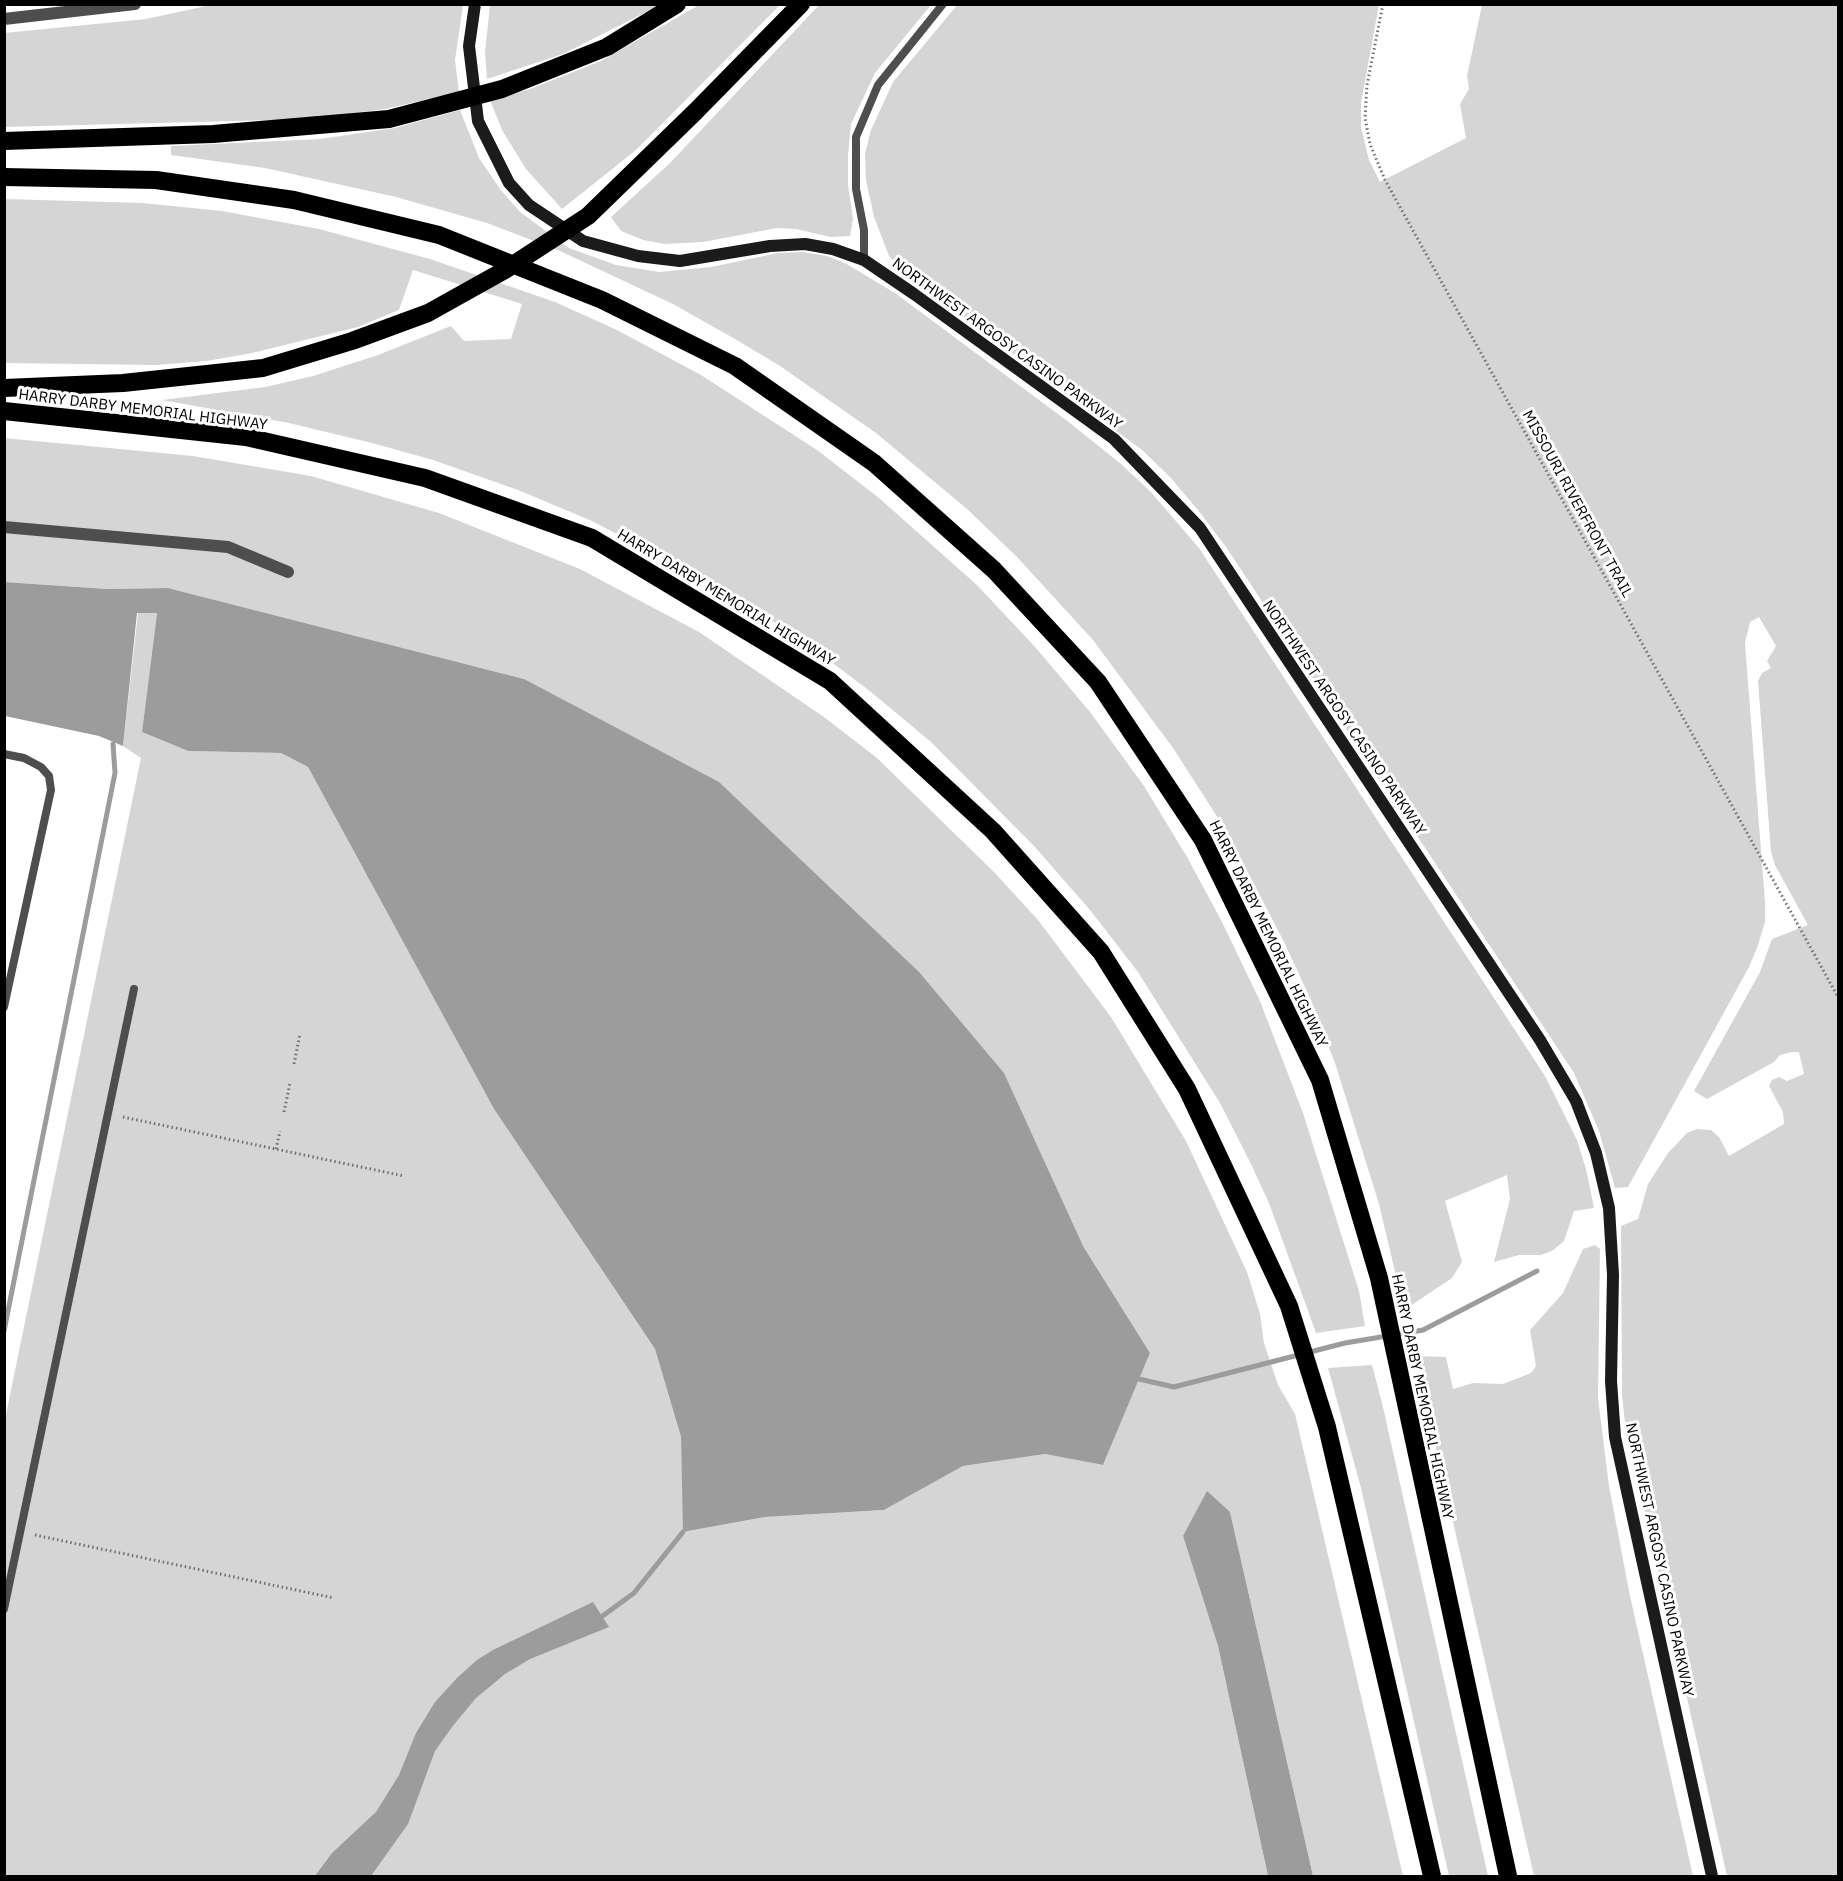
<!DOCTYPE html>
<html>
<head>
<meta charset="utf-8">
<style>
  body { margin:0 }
  #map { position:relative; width:1843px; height:1881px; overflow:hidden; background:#fff; font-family:"IBM Plex Sans",sans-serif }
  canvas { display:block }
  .frame { position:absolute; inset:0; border:6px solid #000; pointer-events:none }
</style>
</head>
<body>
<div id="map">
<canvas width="1843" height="1881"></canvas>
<div class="frame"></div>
</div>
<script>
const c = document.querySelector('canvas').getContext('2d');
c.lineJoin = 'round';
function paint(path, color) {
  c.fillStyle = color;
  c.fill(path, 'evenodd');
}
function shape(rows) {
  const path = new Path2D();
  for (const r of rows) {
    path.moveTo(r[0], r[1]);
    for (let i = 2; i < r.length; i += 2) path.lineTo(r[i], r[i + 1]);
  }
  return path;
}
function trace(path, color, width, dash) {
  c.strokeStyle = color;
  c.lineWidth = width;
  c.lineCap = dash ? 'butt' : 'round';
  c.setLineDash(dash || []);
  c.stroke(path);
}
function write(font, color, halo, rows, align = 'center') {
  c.font = font + ' "IBM Plex Sans",sans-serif';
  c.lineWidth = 6;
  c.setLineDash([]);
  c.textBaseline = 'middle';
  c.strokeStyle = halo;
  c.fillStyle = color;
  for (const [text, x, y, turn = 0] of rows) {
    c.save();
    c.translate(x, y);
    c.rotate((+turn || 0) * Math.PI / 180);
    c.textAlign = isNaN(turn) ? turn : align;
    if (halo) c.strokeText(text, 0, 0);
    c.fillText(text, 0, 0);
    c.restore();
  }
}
const green = shape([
  [958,4,1379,5,1361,103,1361,127,1369,160,1380,182,1466,138,1460,104,1469,89,1467,76,1482,5,1838,5,1838,1876,1727,1876,1625,1422,1622,1395,1621,1226,1638,1219,1648,1184,1668,1153,1687,1133,1697,1129,1711,1130,1719,1137,1729,1156,1784,1124,1783,1112,1769,1086,1772,1080,1779,1077,1787,1081,1804,1074,1799,1052,1792,1052,1780,1055,1774,1062,1707,1099,1694,1091,1760,972,1772,939,1808,925,1775,865,1771,852,1758,681,1762,673,1771,668,1767,661,1776,646,1759,617,1750,622,1745,643,1765,902,1765,922,1757,948,1749,967,1628,1187,1615,1188,1599,1131,1574,1073,1226,547,1198,510,1169,476,1142,450,905,273,889,256,874,217,866,180,865,153,871,130,893,82],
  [211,5,463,5,455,60,459,92,385,109,309,119,5,127,4,33,146,19],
  [490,5,660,5,563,54,487,79,485,52],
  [699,5,780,5,636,150,562,209,526,169,502,130,490,100,530,89,601,61],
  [819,5,931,5,875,73,851,124,848,155,848,185,853,219,850,236,831,237,796,229,777,228,703,242,665,244,643,240,621,231,611,217,670,163],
  [460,110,479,158,500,189,520,212,569,248,616,265,659,272,711,267,778,253,803,252,827,256,845,263,895,293,1070,423,1121,464,1150,491,1199,548,1545,1076,1577,1140,1586,1169,1594,1208,1574,1211,1564,1241,1552,1251,1541,1255,1519,1255,1494,1262,1510,1199,1507,1175,1445,1201,1462,1262,1452,1278,1404,1310,1379,1204,1336,1066,1311,1000,1284,942,1227,832,1173,748,1093,640,1017,557,967,509,876,433,780,366,735,339,673,304,560,251,487,223,396,197,265,168,171,155,171,146,320,139,395,128],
  [5,199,143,203,222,211,319,229,430,259,555,302,617,330,701,375,817,450,879,498,977,585,1036,648,1090,712,1144,786,1187,857,1221,920,1260,1001,1303,1113,1359,1291,1365,1326,1316,1333,1269,1203,1251,1164,1220,1103,1138,972,1090,910,1034,846,931,742,871,692,801,639,724,590,592,521,518,490,433,460,372,443,289,423,162,400,265,387,313,376,378,355,451,326,464,341,511,339,522,304,413,270,399,310,358,327,252,353,207,361,156,365,5,363],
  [4,438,193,456,311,476,439,513,580,569,699,632,824,717,877,758,994,872,1038,920,1111,1017,1186,1141,1247,1272,1260,1314,1264,1343,1278,1385,1295,1414,1403,1876,1313,1876,1230,1512,1183,1536,1218,1646,1268,1876,5,1876,5,1419,141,758,123,746,138,613,157,613,142,732,188,751,281,753,308,767,494,1109,655,1349,681,1437,684,1532,765,1517,884,1510,963,1466,1045,1454,1103,1465,1150,1353,1083,1246,524,679,168,588,108,589,5,582],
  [1595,1245,1600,1249,1598,1398,1609,1486,1630,1596,1693,1876,1534,1876,1415,1356,1446,1357,1453,1389,1473,1383,1503,1384,1531,1373,1536,1366,1530,1330,1563,1293,1583,1249],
  [1372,1365,1382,1403,1488,1876,1449,1876,1361,1488,1328,1368]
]);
const water = shape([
  [4,582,108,589,168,588,524,679,719,782,919,972,1004,1073,1083,1246,1150,1353,1103,1465,1045,1454,963,1466,884,1510,765,1517,683,1532,681,1437,655,1349,494,1109,308,767,281,753,188,751,142,732,157,613,137,613,123,746,99,736,5,716],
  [1207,1491,1230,1512,1313,1876,1268,1876,1218,1646,1183,1536],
  [593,1602,609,1627,530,1659,505,1674,476,1698,452,1727,435,1751,408,1824,371,1876,315,1876,332,1853,376,1812,399,1775,416,1733,435,1702,457,1678,477,1660,493,1650]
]);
const stream = shape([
  [4,1331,115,773,113,744],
  [1139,1379,1174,1387,1345,1343,1423,1330,1537,1271],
  [597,1620,634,1593,683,1532]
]);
const path = shape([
  [1383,4,1367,85,1365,118,1370,144,1385,180,1838,997],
  [294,1064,300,1034],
  [284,1112,290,1083],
  [123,1117,404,1176],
  [276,1149,280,1131],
  [35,1535,334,1598]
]);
const lane = shape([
  [864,260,864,230,856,189,856,137,878,85,943,4],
  [4,754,24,758,41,767,49,776,51,790,4,1007],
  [4,1609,134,989]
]);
const street = shape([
  [4,19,135,4],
  [4,527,228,547,288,572]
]);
const secondary = shape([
  [475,4,469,46,478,121,509,183,529,205,583,241,638,256,680,261,770,246,805,244,833,249,864,260,914,294,1114,439,1200,528,1540,1040,1576,1101,1596,1153,1609,1208,1613,1275,1611,1381,1615,1437,1712,1876]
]);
const highway = shape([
  [4,141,213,134,389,119,502,89,607,47,677,4],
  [4,177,156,180,294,200,439,235,602,300,735,366,874,463,994,570,1098,682,1203,840,1320,1080,1379,1278,1508,1876],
  [4,388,123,383,263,368,352,341,428,313,505,270,588,216,695,112,801,4],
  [4,411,246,437,425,478,592,538,830,681,993,831,1101,952,1187,1089,1289,1306,1327,1427,1432,1876]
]);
const streetNames = [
  ["NORTHWEST ARGOSY CASINO PARKWAY",1007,344,36],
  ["HARRY DARBY MEMORIAL HIGHWAY",143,410,7],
  ["MISSOURI RIVERFRONT TRAIL",1577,504,61],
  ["HARRY DARBY MEMORIAL HIGHWAY",726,598,31],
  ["NORTHWEST ARGOSY CASINO PARKWAY",1344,718,56],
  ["HARRY DARBY MEMORIAL HIGHWAY",1268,934,64],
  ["HARRY DARBY MEMORIAL HIGHWAY",1422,1397,78],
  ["NORTHWEST ARGOSY CASINO PARKWAY",1659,1560,78]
];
paint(green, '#d5d5d5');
paint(water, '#9c9c9c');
trace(stream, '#9c9c9c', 5);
trace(path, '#707070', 3, [1.5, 3]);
trace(lane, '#4e4e4e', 8);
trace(street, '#4e4e4e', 12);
trace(secondary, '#1b1b1b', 12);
trace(highway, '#000', 18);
write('15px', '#000', '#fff', streetNames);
</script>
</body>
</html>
